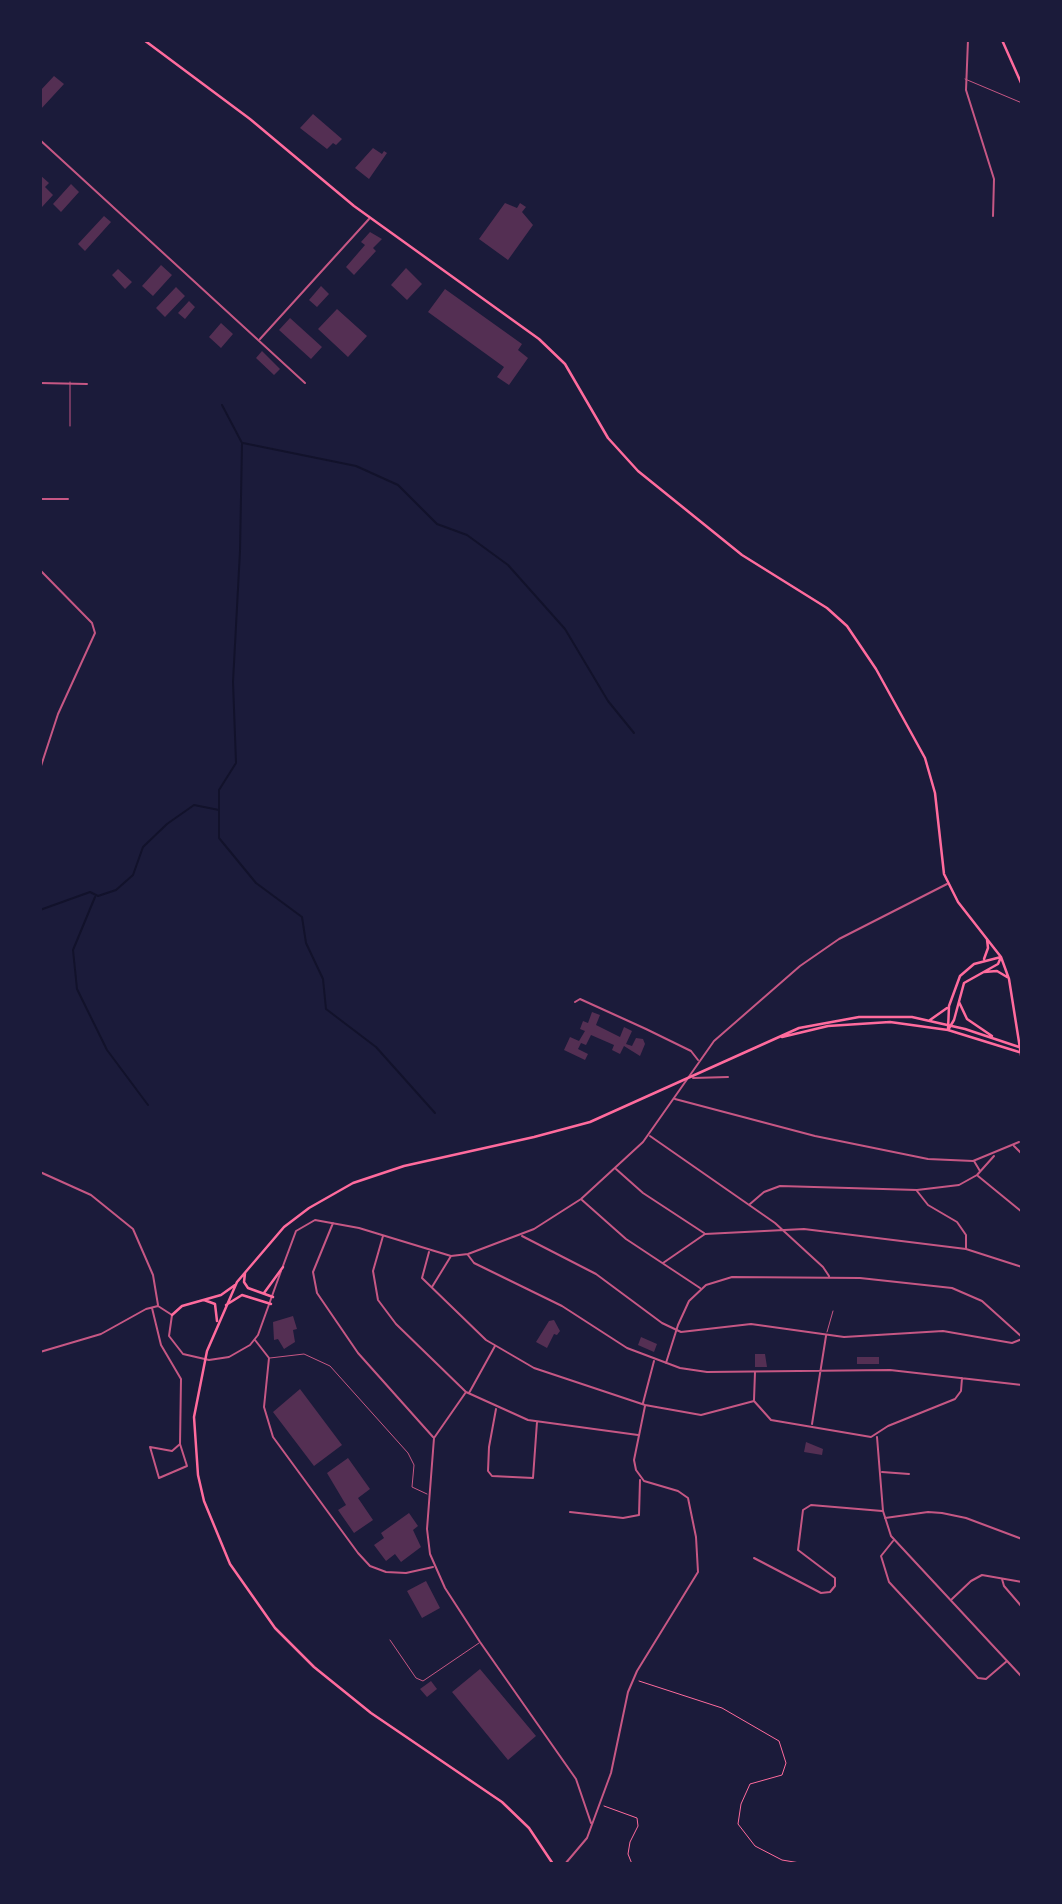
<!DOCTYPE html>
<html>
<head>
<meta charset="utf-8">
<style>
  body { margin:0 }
  #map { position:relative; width:1062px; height:1904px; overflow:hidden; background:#1b1b3a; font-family:Arial,sans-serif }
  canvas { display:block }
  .frame { position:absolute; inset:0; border:42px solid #1b1b3a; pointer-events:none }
</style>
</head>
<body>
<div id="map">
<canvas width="1062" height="1904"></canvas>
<div class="frame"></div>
</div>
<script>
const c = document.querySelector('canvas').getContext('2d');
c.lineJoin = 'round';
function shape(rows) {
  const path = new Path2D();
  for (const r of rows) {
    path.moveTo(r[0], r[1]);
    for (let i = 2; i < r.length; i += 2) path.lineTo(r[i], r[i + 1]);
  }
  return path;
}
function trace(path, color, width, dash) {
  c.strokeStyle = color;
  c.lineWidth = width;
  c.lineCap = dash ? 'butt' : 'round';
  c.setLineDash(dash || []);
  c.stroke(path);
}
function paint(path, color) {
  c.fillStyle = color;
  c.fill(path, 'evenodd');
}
const stream = shape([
  [243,443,356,466,398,485,437,524,467,535,508,565,565,629,608,701,634,733],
  [219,811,219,838,256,883,302,917,306,943,323,979,326,1009,376,1047,435,1113],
  [95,897,73,950,77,989,107,1050,148,1105],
  [40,910,90,892,98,896,116,890,133,875,143,847,167,824,194,805,219,810,219,790,236,763,233,682,240,551,242,443,222,405]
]);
const building = shape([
  [54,76,64,84,40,110,40,91],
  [313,114,342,139,336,145,333,143,327,149,300,128],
  [373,148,382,154,384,151,387,153,369,179,355,168],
  [40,175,49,183,45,187,53,195,42,207],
  [71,184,79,192,61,212,53,204],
  [505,203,517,208,520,203,526,207,522,212,533,225,508,260,479,239],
  [104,216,111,222,85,251,78,244],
  [370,232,382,239,373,248,376,251,354,275,346,267,365,245,361,242],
  [161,265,172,275,153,296,142,286],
  [406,268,422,284,407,300,391,285],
  [118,269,132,282,125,289,112,275],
  [321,286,329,294,317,307,309,300],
  [176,287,185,296,165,317,156,308],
  [445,289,522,344,518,350,528,358,509,385,497,377,504,367,428,312],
  [189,301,195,307,185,319,178,313],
  [337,309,367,336,348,357,318,329],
  [290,318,322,347,311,359,279,330],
  [221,323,233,334,221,348,209,337],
  [262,351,280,369,274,375,256,358],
  [592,1012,600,1015,596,1025,620,1037,624,1027,632,1031,626,1044,632,1046,636,1038,643,1039,645,1044,640,1056,624,1046,620,1054,612,1050,614,1045,591,1035,586,1045,581,1043,578,1049,588,1054,585,1060,564,1050,570,1037,579,1041,585,1031,580,1029,583,1021,588,1023],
  [293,1316,297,1329,293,1330,295,1342,284,1349,278,1339,274,1340,273,1322],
  [554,1320,560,1331,557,1335,554,1334,547,1348,536,1342,549,1321],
  [641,1337,657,1344,654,1352,638,1345],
  [755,1354,765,1354,767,1367,755,1367],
  [857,1357,879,1357,879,1364,857,1364],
  [300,1389,342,1445,314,1466,273,1412],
  [806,1442,823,1449,822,1455,804,1452],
  [348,1458,370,1489,358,1498,373,1520,354,1533,338,1510,346,1505,327,1473],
  [409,1513,418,1526,413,1530,421,1547,401,1562,395,1554,386,1561,374,1545,384,1538,381,1533],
  [426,1581,440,1608,422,1618,407,1591],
  [480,1669,536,1736,508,1760,452,1692],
  [431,1681,437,1689,427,1697,420,1689]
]);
const path = shape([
  [639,1681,722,1708,779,1741,786,1763,782,1775,750,1784,741,1804,738,1824,755,1846,782,1860,806,1864],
  [604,1806,637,1818,638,1826,630,1842,628,1854,632,1864]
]);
const service = shape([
  [965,79,1022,103],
  [70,426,70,382],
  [40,848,40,852],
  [827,1332,833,1311],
  [270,1358,304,1354,330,1366,408,1453,414,1465,412,1487,427,1494],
  [390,1640,416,1678,423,1681,479,1643]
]);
const minor = shape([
  [968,40,966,90,994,179,993,216],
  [40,140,305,383],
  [260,339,369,219],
  [40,383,87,384],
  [40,499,68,499],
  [40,570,92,623,95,633,58,714,40,769],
  [575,1002,580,999,646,1029,691,1051,698,1060],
  [693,1078,728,1077],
  [675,1099,815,1136,928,1159,973,1161,1019,1142],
  [650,1136,775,1223,823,1267,829,1276],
  [1014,1146,1022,1154],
  [974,1161,980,1171],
  [616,1169,643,1193,704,1233],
  [40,1172,91,1195,133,1229,153,1275,158,1305],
  [978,1176,1022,1212],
  [917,1191,928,1205,957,1222,966,1235,966,1249],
  [582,1200,626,1239,700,1288],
  [750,1204,764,1192,780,1186,917,1190,959,1185,977,1175,994,1156],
  [333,1223,313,1272,317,1293,358,1353,433,1437],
  [383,1236,373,1271,378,1300,396,1324,466,1392,528,1420,638,1435],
  [522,1236,596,1274,662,1323,681,1332,751,1324,844,1337,943,1331,1012,1343,1022,1339],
  [429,1252,422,1278,486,1340,534,1368,645,1405,701,1415,754,1401,771,1420,871,1437,888,1426,955,1399,961,1391,962,1378],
  [468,1255,474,1263,562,1306,627,1348,680,1368,707,1372,890,1370,1022,1385],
  [663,1263,705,1234,804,1229,966,1249,1022,1267],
  [283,1266,296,1231,315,1220,359,1228,451,1256,468,1254,534,1229,581,1199,643,1142,714,1041,800,966,839,939,947,884],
  [432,1287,451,1256],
  [152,1308,161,1345,181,1379,180,1444,187,1466,159,1478,150,1447,172,1451,180,1444],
  [255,1340,269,1358,264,1407,273,1437,358,1553,370,1566,386,1572,406,1573,433,1567],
  [40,1352,101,1334,146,1309,158,1306,172,1315,169,1336,183,1354,209,1360,229,1357,250,1345,258,1335,281,1271],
  [666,1363,678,1325,689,1301,706,1285,732,1277,860,1278,952,1288,982,1301,1022,1337],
  [466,1392,434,1438,427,1529,430,1554,445,1588,480,1642,576,1779,591,1823],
  [469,1393,495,1346],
  [754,1400,755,1372],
  [643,1403,654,1361],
  [496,1409,489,1447,488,1471,492,1476,533,1478,537,1422],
  [812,1424,826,1336],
  [877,1437,883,1511,891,1536,1022,1677],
  [882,1472,909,1474],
  [570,1512,623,1518,639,1515,640,1480],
  [885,1518,928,1512,942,1513,966,1518,1022,1539],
  [893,1541,881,1556,889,1582,978,1678,986,1679,1007,1661],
  [754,1558,821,1593,830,1592,835,1586,835,1578,798,1550,803,1510,811,1505,882,1511],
  [1002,1579,1004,1586,1022,1607],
  [952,1599,971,1581,982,1575,1022,1582],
  [565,1864,587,1838,611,1773,628,1692,637,1671,698,1572,696,1537,688,1498,678,1491,644,1481,636,1470,634,1460,645,1406]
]);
const secondary = shape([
  [144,40,250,119,354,206,539,339,565,364,608,438,638,471,742,555,827,608,847,626,876,669,925,758,935,793,944,874,958,902,1001,957,1009,979,1022,1061],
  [1002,40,1022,85],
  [984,959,988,948,987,939],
  [984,972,997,971,1007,977],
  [959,1002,967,1019,992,1036],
  [930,1020,947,1008],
  [948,1030,949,1006,960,976,974,964,1001,957],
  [948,1030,954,1020,964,983,998,964,1001,957],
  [782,1037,828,1026,890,1022,948,1030,1019,1052],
  [245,1273,244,1282,248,1288,273,1297],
  [264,1293,283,1267],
  [204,1300,215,1304,217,1321],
  [226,1305,242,1295,271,1304],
  [172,1315,182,1306,221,1295,235,1285],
  [553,1864,529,1828,502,1802,371,1713,314,1667,275,1628,230,1564,204,1501,198,1475,194,1417,207,1351,237,1282,284,1227,309,1208,353,1183,404,1166,534,1137,590,1122,799,1028,859,1017,912,1017,965,1029,1022,1048]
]);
trace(stream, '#12122b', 2);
paint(building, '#542f53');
trace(path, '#ff6b9d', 1);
trace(service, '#c65784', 1);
trace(minor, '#c65784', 2);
trace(secondary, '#ff6b9d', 2.5);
</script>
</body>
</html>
